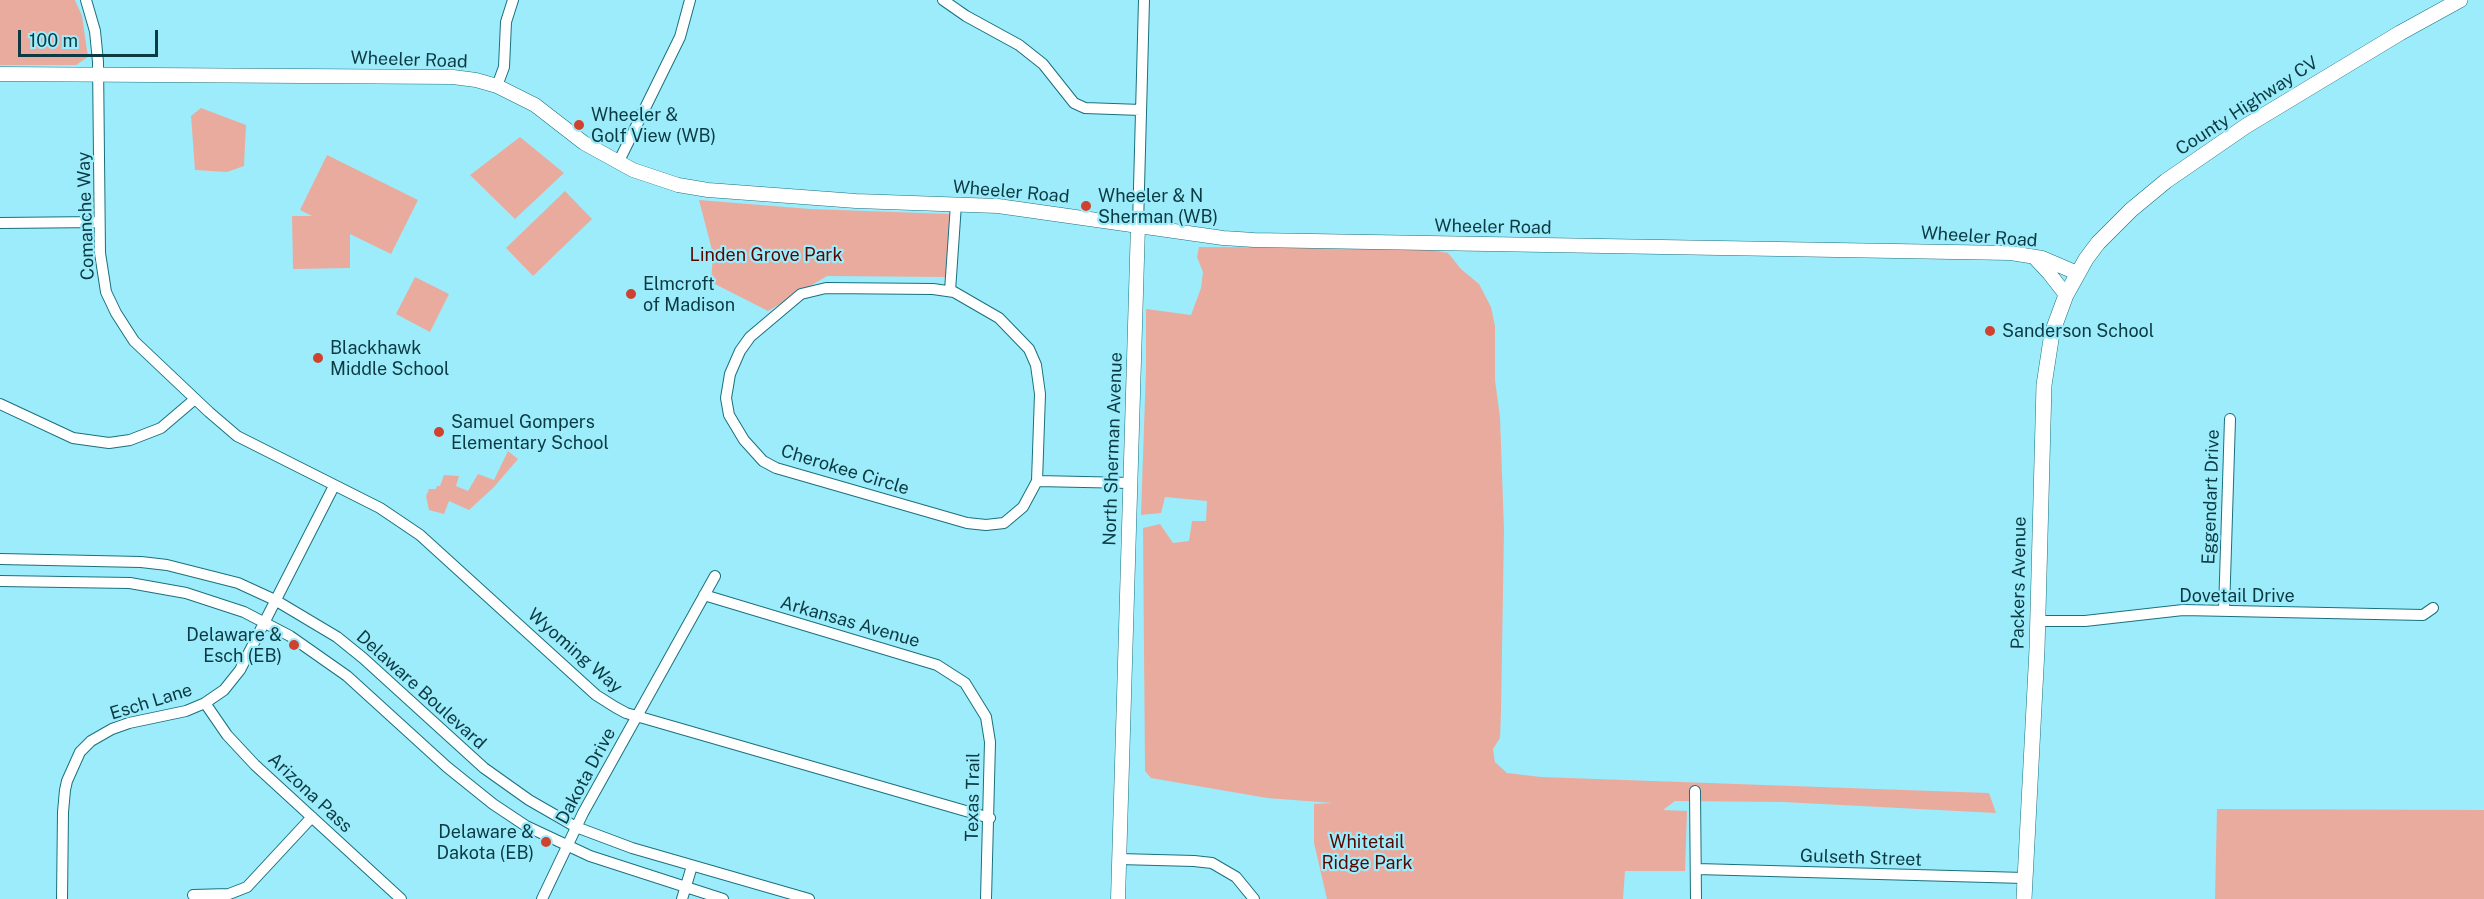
<!DOCTYPE html>
<html>
<head>
<meta charset="utf-8">
<style>
  body { margin:0 }
  #map { position:relative; width:2484px; height:899px; overflow:hidden; background:#9decfb; font-family:"Public Sans",sans-serif }
  canvas { display:block }
  .scale { position:absolute; left:18px; top:30px; width:140px; height:27px; box-sizing:border-box; border:3px solid #0b3a42; border-top:0; padding-left:8px; font-size:18px; line-height:21px; white-space:nowrap; color:#0b3a42; -webkit-text-stroke:4px #9decfb; paint-order:stroke }
</style>
</head>
<body>
<div id="map">
<canvas width="2484" height="899"></canvas>
<div class="scale">100 m</div>
</div>
<script>
const c = document.querySelector('canvas').getContext('2d');
c.lineJoin = 'round';
function paint(path, color) {
  c.fillStyle = color;
  c.fill(path, 'evenodd');
}
function shape(rows) {
  const path = new Path2D();
  for (const r of rows) {
    path.moveTo(r[0], r[1]);
    for (let i = 2; i < r.length; i += 2) path.lineTo(r[i], r[i + 1]);
  }
  return path;
}
function trace(path, color, width, dash) {
  c.strokeStyle = color;
  c.lineWidth = width;
  c.lineCap = dash ? 'butt' : 'round';
  c.setLineDash(dash || []);
  c.stroke(path);
}
function write(font, color, halo, rows, align = 'center') {
  c.font = font + ' "Public Sans",sans-serif';
  c.lineWidth = 4.5;
  c.setLineDash([]);
  c.textBaseline = 'middle';
  c.strokeStyle = halo;
  c.fillStyle = color;
  for (const [text, x, y, turn = 0] of rows) {
    c.save();
    c.translate(x, y);
    c.rotate((+turn || 0) * Math.PI / 180);
    c.textAlign = isNaN(turn) ? turn : align;
    if (halo) c.strokeText(text, 0, 0);
    c.fillText(text, 0, 0);
    c.restore();
  }
}
const green = shape([
  [0,0,75,0,82,16,88,57,76,65,0,65],
  [201,108,246,125,244,166,227,172,195,170,191,116],
  [520,137,564,173,515,219,470,175],
  [327,155,418,200,391,254,350,234,350,268,293,269,292,216,312,216,300,210],
  [565,191,592,219,533,276,506,248],
  [699,200,810,209,950,214,946,277,827,276,768,311,711,282,713,254],
  [1199,247,1422,248,1448,253,1461,269,1479,284,1491,307,1495,326,1495,380,1500,417,1504,530,1501,712,1500,738,1493,749,1495,762,1507,773,1541,777,1989,793,1996,813,1783,802,1675,801,1663,810,1687,811,1685,871,1625,871,1623,899,1327,899,1314,843,1314,804,1332,803,1267,798,1151,778,1145,771,1143,528,1160,524,1173,543,1189,541,1192,521,1206,521,1207,501,1165,497,1161,513,1141,515,1146,369,1146,309,1191,315,1201,288,1203,272,1197,257],
  [415,277,449,294,430,332,396,314],
  [508,451,518,459,494,487,469,510,449,501,444,514,429,510,426,496,429,489,436,489,437,486,440,486,444,475,459,476,456,486,468,491,478,474,494,480],
  [2217,809,2484,810,2484,899,2215,899]
]);
const minor = shape([
  [86,0,95,31,98,62,100,253,106,292,116,313,134,341,209,412,237,436,380,508,420,535,596,695,615,707,626,713,990,818],
  [943,0,966,16,1019,45,1043,64,1074,103,1085,108,1141,110],
  [497,86,504,67,506,22,513,0],
  [618,163,680,37,690,0],
  [0,223,99,222],
  [1138,225,1144,0],
  [950,291,956,204],
  [0,404,73,438,109,443,130,440,161,428,195,399],
  [1037,481,1023,507,1004,523,986,525,967,523,776,468,763,461,744,440,729,415,726,398,730,374,740,351,750,337,801,294,826,288,933,289,954,292,999,318,1029,349,1036,365,1040,394,1037,481,1131,483],
  [0,559,141,562,167,565,238,583,275,600,337,637,363,658,484,768,529,800,576,827,632,848,809,899],
  [0,581,130,583,186,593,244,612,290,636,347,676,447,767,493,804,526,826,590,856,723,899],
  [704,595,937,665,965,683,986,717,990,742,986,899],
  [2224,611,2230,419],
  [2038,621,2085,621,2183,610,2423,615,2433,608],
  [205,703,227,735,255,765,401,899],
  [1695,791,1696,899],
  [1119,859,1194,861,1212,863,1236,877,1254,899],
  [1697,869,2024,878],
  [193,895,229,894,247,887,312,817],
  [62,899,63,812,65,790,67,781,80,752,91,741,112,729,129,723,186,711,205,703,224,690,240,670,334,486],
  [542,899,583,813,715,576],
  [682,899,692,866]
]);
const tertiary = shape([
  [0,74,453,77,476,80,497,86,535,105,584,143,633,170,678,185,708,190,856,201,998,206,1223,238,1254,240,2011,253,2042,258,2077,273],
  [2034,257,2049,273,2066,295],
  [1118,899,1138,225]
]);
const secondary = shape([
  [2024,899,2037,649,2044,385,2052,333,2066,295,2086,259,2098,243,2131,210,2166,181,2246,126,2400,33,2460,0]
]);
const markers = [
  [579,125,6,"#cf422f"],
  [1086,206,6,"#cf422f"],
  [631,294,6,"#cf422f"],
  [1990,331,6,"#cf422f"],
  [318,358,6,"#cf422f"],
  [439,432,6,"#cf422f"],
  [294,645,6,"#cf422f"],
  [546,842,6,"#cf422f"]
];
const streetNames = [
  ["Wheeler Road",409,60,2],
  ["County Highway CV",2247,106,-33],
  ["Wheeler Road",1011,192,5],
  ["Comanche Way",86,216,-92],
  ["Wheeler Road",1493,227,1],
  ["Wheeler Road",1979,237,4],
  ["North Sherman Avenue",1113,449,-88],
  ["Cherokee Circle",845,470,17],
  ["Eggendart Drive",2211,497,-88],
  ["Packers Avenue",2019,583,-89],
  ["Dovetail Drive",2237,596],
  ["Arkansas Avenue",850,622,16],
  ["Wyoming Way",575,651,41],
  ["Delaware Boulevard",421,690,42],
  ["Esch Lane",151,702,-17],
  ["Dakota Drive",586,776,-62],
  ["Arizona Pass",310,793,43],
  ["Texas Trail",973,797,-89],
  ["Gulseth Street",1861,858,2]
];
const poiNames = [
  ["Wheeler &",591,115],
  ["Golf View (WB)",591,136],
  ["Wheeler & N",1098,196],
  ["Sherman (WB)",1098,217],
  ["Elmcroft",643,284],
  ["of Madison",643,305],
  ["Sanderson School",2002,331],
  ["Blackhawk",330,348],
  ["Middle School",330,369],
  ["Samuel Gompers",451,422],
  ["Elementary School",451,443],
  ["Delaware &",282,635,"right"],
  ["Esch (EB)",282,656,"right"],
  ["Delaware &",534,832,"right"],
  ["Dakota (EB)",534,853,"right"]
];
const parkNames = [
  ["Linden Grove Park",766,255],
  ["Whitetail",1367,842],
  ["Ridge Park",1367,863]
];
paint(green, '#eaab9f');
trace(minor, '#1a717e', 12);
trace(tertiary, '#1a717e', 15);
trace(secondary, '#1a717e', 16);
trace(minor, '#fff', 10);
trace(tertiary, '#fff', 14);
trace(secondary, '#fff', 15);
for (const [x, y, r, color] of markers) {
  const dot = new Path2D();
  dot.arc(x, y, r, 0, 2 * Math.PI);
  c.fillStyle = color;
  c.fill(dot);
  trace(dot, '#9decfb', 2);
}
write('18px', '#0b3a42', '#9decfb', streetNames);
write('18px', '#0b3a42', '#9decfb', poiNames, 'left');
write('18px', '#590600', '#9decfb', parkNames);
</script>
</body>
</html>
